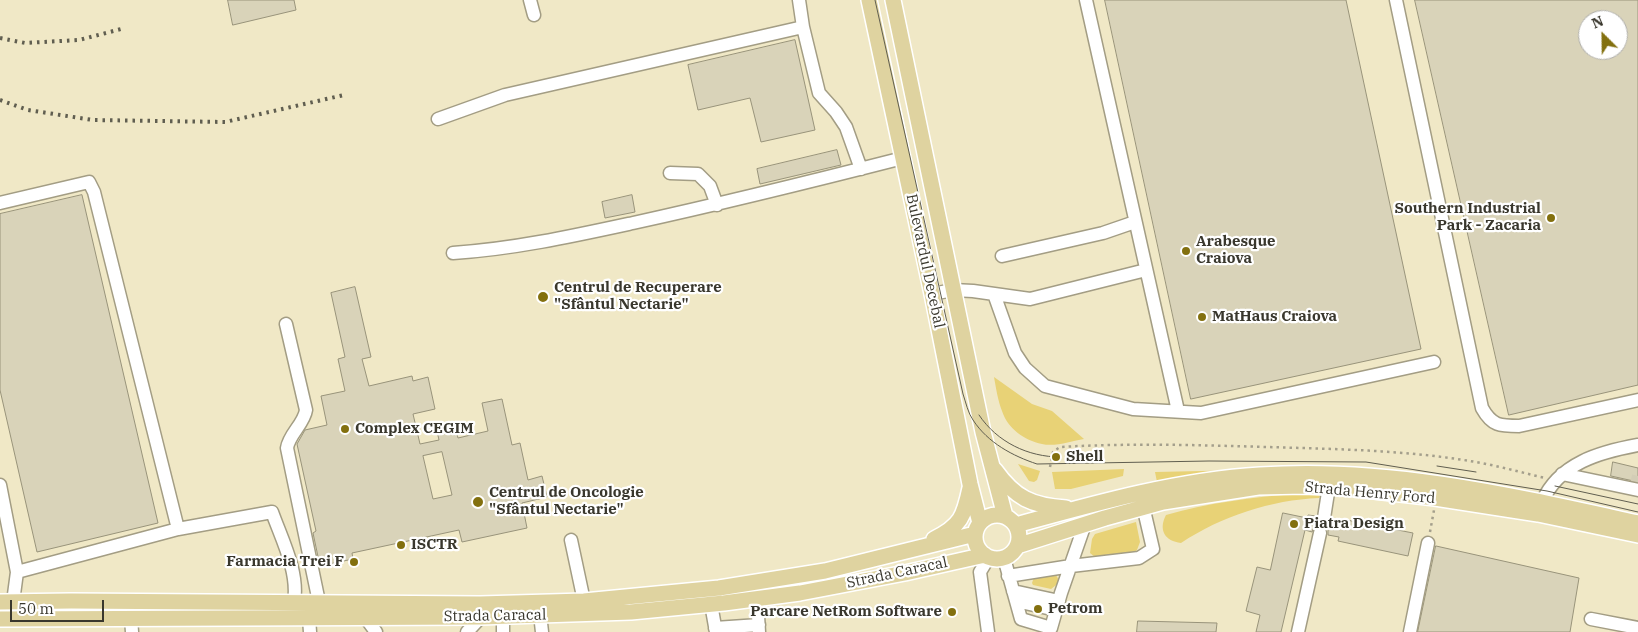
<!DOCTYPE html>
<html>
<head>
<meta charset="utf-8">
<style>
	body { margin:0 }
	#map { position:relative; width:1638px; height:632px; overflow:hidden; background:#f9f3d8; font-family:"IBM Plex Serif",serif }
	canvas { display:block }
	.north { position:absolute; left:1578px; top:10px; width:50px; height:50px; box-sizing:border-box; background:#fff; border:1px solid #b0afab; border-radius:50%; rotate:337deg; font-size:14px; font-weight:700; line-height:20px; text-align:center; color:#39372d }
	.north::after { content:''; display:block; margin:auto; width:18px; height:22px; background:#83700f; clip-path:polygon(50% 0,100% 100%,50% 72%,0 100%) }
	.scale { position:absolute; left:10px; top:600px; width:94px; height:22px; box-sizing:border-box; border:2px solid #39372d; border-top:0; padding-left:6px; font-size:15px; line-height:18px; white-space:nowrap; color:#39372d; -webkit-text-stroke:4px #fff; paint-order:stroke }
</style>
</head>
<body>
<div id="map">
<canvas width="1638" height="632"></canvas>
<div class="north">N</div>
<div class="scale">50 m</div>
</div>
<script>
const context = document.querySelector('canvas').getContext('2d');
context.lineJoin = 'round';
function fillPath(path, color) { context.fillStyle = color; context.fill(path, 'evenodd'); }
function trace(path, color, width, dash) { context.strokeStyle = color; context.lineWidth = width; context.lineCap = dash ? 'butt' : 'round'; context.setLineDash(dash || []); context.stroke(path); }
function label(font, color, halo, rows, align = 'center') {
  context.font = font + ' "IBM Plex Serif",serif'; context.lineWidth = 4.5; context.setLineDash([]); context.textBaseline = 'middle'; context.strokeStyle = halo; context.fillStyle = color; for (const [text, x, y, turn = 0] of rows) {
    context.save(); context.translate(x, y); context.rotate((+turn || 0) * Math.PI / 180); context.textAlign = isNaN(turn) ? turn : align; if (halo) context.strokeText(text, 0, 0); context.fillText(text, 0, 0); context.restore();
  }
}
fillPath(new Path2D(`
	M 0,0 L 1638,0 L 1638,632 L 0,632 ZM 1588,20 L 1618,20 L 1618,50 L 1588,50 Z`), '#f0e8c6');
fillPath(new Path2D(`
	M 994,377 L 1032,404 L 1052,411 L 1084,439 C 1072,441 1055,447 1042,444 C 1024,440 1008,429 1002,411 C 998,401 996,388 994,377 Z
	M 1018,464 L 1040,471 L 1037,480 L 1034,482 L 1029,481 Z
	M 1124,469 L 1123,476 L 1071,489 L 1055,489 L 1052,472 Z
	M 1248,470 L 1157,482 L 1155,472 Z
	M 1296,494 L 1321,494 L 1319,498 C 1271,500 1222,516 1181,543 C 1165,541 1158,530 1166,515 C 1208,503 1253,497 1296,494 Z
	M 1136,522 L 1140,542 L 1137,550 L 1128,556 L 1095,557 L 1090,553 L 1092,539 L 1095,534 Z
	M 1056,575 L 1060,582 L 1051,589 L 1033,585 L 1032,583 L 1034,577 Z`), '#e8d276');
const building = new Path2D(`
	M 228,0 L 294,0 L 296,10 L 233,25 Z
	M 1105,0 L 1346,0 L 1421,349 L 1191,399 Z
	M 1415,0 L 1638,0 L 1638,385 L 1509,415 ZM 1588,20 L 1618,20 L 1618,50 L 1588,50 Z
	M 795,40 L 815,130 L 761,142 L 750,98 L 698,110 L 688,65 Z
	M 837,150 L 841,165 L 760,184 L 757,169 Z
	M 82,195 L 158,523 L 37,552 L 0,390 L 0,214 Z
	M 632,195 L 635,212 L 605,218 L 602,202 Z
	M 355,287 L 371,357 L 362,359 L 369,386 L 412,376 L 413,381 L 428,377 L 435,409 L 413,414 L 420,444 L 439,440 L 436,427 L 454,423 L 458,438 L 488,431 L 482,403 L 502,399 L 512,445 L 520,443 L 528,480 L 542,476 L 547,497 L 522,503 L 527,528 L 462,542 L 459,530 L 352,553 L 353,559 L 320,566 L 313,533 L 316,531 L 297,444 L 305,430 L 327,425 L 321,396 L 345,391 L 338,359 L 345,357 L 331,293 ZM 442,452 L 452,495 L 433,499 L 423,456 Z
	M 1613,462 L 1638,468 L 1638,482 L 1611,476 Z
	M 1283,513 L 1307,518 L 1308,515 L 1316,516 L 1317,521 L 1320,525 L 1314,527 L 1312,532 L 1305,530 L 1281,632 L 1256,632 L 1260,615 L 1246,611 L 1257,567 L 1270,570 Z
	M 1332,519 L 1342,521 L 1342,519 L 1413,533 L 1408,556 L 1338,541 L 1339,537 L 1328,535 L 1328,530 L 1324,526 L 1330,523 Z
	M 1436,546 L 1579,578 L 1570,632 L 1418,632 Z
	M 1138,621 L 1217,623 L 1216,632 L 1137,632 Z`);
fillPath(building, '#d9d3b9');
trace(building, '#99947b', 1);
trace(new Path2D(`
	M 1636,484 L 1638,476`), '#d3cdb6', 12, [12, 6]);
const minor = new Path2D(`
	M 530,0 L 534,15
	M 799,0 L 803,27 L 819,93 L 836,112 L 846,127 L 861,169
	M 1086,0 L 1178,411
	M 1396,0 L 1482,408 C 1492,426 1500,426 1519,426 L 1638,400
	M 438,119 L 505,95 L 803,27
	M 670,173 L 698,174 L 710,186 L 717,205
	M 0,203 L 89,182 L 94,192 L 178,529
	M 453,253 C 514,249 573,236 633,223 C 724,203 813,181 903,158
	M 1002,256 L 1103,233 L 1135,222
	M 932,294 L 953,290 L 973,291 L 1030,299 L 1146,270
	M 994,294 L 1015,353 L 1025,368 L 1045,386 L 1133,409 L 1201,413 L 1434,362
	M 286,324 L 306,410 C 304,424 289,434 287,448 L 319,602
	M 1562,474 L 1638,490
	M 0,485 L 17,572 L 13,602
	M 1542,502 C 1559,463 1600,452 1638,445
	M 1324,518 L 1329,486
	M 571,540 L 584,601
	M 1004,558 L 1021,619 L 1051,628 L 1061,593 L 1085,524
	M 17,572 L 178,529 L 272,512 C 282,540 299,572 294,602
	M 1008,576 L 1071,566 L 1139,558 L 1153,549 L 1143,506
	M 1013,591 L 1059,601
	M 757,599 L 759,632
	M 1016,601 L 1056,610
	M 711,604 L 716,632
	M 539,605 L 542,632
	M 365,617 L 376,632
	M 131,618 L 132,632
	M 309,618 L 310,632
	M 1591,619 L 1638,628
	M 715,628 L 759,625
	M 467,632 L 481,617 L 481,611
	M 503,632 L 503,617
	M 988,632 L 980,572 L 989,557
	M 1298,632 L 1320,533
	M 1410,632 L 1428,543`);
const major = new Path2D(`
	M 869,0 L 932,294 L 970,484 L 980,523
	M 893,0 L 983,432 L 1005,516
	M 995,470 C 1015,498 1032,506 1066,508
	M975 537a22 22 0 1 1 44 0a22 22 0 1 1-44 0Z
	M 1016,525 C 1096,503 1177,480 1260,475 C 1387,466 1515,496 1638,523
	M 934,539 C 961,526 964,516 970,488
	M 1017,546 L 1105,518 L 1163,502 L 1258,487 L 1304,486 L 1348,488 L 1435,498 L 1538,514 L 1638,535
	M 0,602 L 71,601 L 480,604 L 584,601 L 719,588 L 825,571 L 975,534
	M 0,619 L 481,617 L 631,612 L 724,603 L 800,593 L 905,573 L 985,555`);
trace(minor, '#a39d84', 15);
trace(major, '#fff', 18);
trace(new Path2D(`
	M 1050,467 L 1053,452 L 1060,447 C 1129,443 1197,445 1266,447 C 1334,449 1403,450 1470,461 C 1495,465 1520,472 1545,478
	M 1430,532 L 1434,510`), '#a49f8c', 2.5, [2.5, 4]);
trace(minor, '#fff', 12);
trace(major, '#dfd3a0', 15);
trace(new Path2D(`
	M 875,0 L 963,394 C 966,403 968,413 973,420 C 988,443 1013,456 1037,464 L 1209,461 L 1366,462 L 1547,491 L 1638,512
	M 979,415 C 997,442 1028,457 1060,457
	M 1437,466 L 1476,472
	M 1555,486 L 1638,504`), '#605e50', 1);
trace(new Path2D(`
	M 0,38 L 25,43 L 79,40 L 125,28
	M 0,100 L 28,110 L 93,120 L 225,122 L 344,95`), '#605e50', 4, [2.5, 5]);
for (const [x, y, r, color] of [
	[1551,218,5,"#83700f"],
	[1186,251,5,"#83700f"],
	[543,297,6,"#83700f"],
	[1202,317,5,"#83700f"],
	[345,429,5,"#83700f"],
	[1056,457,5,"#83700f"],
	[478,502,6,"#83700f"],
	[1294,524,5,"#83700f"],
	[401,545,5,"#83700f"],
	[354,562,5,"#83700f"],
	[1038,609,5,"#83700f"],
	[952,612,5,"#83700f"]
]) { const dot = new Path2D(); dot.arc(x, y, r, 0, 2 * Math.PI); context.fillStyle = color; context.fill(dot); trace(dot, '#fff', 2); }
label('bold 15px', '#39372d', '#fff', [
	["Southern Industrial",1541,209,"right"],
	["Park - Zacaria",1541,226,"right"],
	["Arabesque",1196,242],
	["Craiova",1196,259],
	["Centrul de Recuperare",554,288],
	["\"Sfântul Nectarie\"",554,305],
	["MatHaus Craiova",1212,317],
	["Complex CEGIM",355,429],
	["Shell",1066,457],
	["Centrul de Oncologie",489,493],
	["\"Sfântul Nectarie\"",489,510],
	["Piatra Design",1304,524],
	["ISCTR",411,545],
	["Farmacia Trei F",344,562,"right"],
	["Petrom",1048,609],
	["Parcare NetRom Software",942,612,"right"]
], 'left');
label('15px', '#39372d', '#fff', [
	["Bulevardul Decebal",925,261,78],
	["Strada Henry Ford",1370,493,5],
	["Strada Caracal",897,573,-12],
	["Strada Caracal",495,616,-1]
]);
</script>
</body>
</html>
